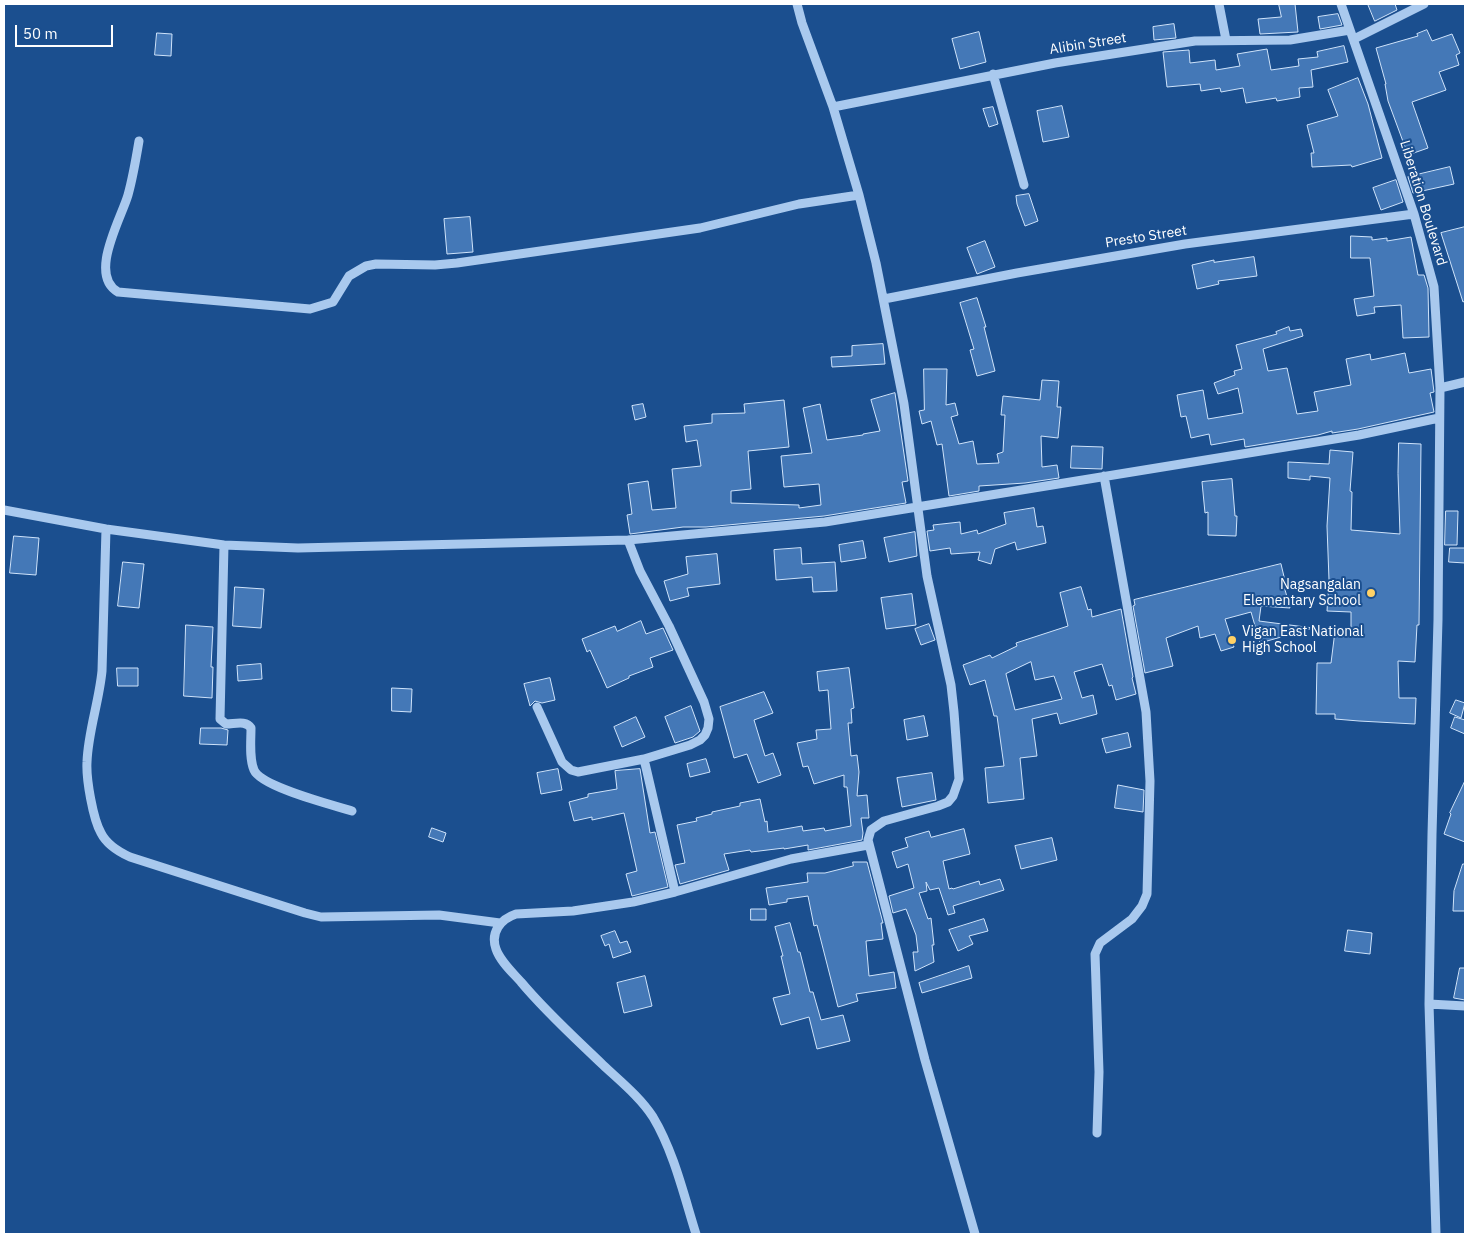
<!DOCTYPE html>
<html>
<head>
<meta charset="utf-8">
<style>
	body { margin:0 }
	#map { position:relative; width:1469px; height:1238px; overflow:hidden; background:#1b4f8f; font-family:"IBM Plex Sans",sans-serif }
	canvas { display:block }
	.frame { position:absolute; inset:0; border:5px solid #fff; pointer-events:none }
	.scale { position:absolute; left:15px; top:25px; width:98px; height:22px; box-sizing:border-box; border:2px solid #fff; border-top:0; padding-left:6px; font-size:15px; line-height:18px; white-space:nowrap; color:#fff; -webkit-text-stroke:4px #1b4f8f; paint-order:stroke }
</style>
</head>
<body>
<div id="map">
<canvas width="1469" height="1238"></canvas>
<div class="frame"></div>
<div class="scale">50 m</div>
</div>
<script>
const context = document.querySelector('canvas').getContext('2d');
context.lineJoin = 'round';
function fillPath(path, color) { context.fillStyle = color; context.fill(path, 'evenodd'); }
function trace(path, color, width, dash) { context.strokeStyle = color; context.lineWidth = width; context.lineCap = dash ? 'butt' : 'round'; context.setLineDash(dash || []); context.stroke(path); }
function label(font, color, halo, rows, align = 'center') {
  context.font = font + ' "IBM Plex Sans",sans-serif'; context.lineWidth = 4; context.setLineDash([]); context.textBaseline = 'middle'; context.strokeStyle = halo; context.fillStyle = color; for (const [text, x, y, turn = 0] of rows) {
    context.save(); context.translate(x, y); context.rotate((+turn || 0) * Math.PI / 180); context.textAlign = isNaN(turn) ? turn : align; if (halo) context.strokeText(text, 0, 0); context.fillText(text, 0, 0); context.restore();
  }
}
const building = new Path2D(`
	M 1279,4 L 1295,4 L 1298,32 L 1260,34 L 1258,19 L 1281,17 Z
	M 1368,4 L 1395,4 L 1397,10 L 1375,21 Z
	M 1338,14 L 1342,25 L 1320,29 L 1318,17 Z
	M 1174,24 L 1176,38 L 1154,40 L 1153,27 Z
	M 1427,30 L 1432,41 L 1452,34 L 1460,53 L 1456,55 L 1459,65 L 1439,72 L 1446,90 L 1412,102 L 1428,148 L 1408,155 L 1388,101 L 1385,84 L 1386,84 L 1376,48 L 1418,36 L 1417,34 Z
	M 979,32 L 986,62 L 960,69 L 952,39 Z
	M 157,33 L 172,34 L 171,56 L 155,55 Z
	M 1344,46 L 1348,62 L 1311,70 L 1313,87 L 1299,88 L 1300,97 L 1277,101 L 1276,98 L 1246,103 L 1243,88 L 1221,92 L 1220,88 L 1201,91 L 1200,84 L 1167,87 L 1163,52 L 1189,50 L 1190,63 L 1215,60 L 1216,70 L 1240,66 L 1237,54 L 1267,49 L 1271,70 L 1299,66 L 1298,59 L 1318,57 L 1317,52 Z
	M 1358,78 L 1368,104 L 1382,158 L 1352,167 L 1351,165 L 1312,167 L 1311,153 L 1314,153 L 1307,125 L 1338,116 L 1328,90 Z
	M 1062,106 L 1069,137 L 1043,142 L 1037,111 Z
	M 993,107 L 998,124 L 989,127 L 983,109 Z
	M 1450,167 L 1454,184 L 1413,193 L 1408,177 Z
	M 1396,180 L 1403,202 L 1381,210 L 1373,188 Z
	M 1029,194 L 1038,221 L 1025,226 L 1017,204 L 1016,196 Z
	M 470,217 L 473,252 L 447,254 L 444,219 Z
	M 1465,227 L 1465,301 L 1463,302 L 1441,233 Z
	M 1351,236 L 1372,237 L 1372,240 L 1387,238 L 1387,241 L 1411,237 L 1418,275 L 1424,275 L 1428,288 L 1429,337 L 1403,338 L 1401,305 L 1374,307 L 1375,313 L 1357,316 L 1354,299 L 1374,296 L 1370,258 L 1351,258 Z
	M 985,241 L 995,267 L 977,274 L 967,248 Z
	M 1254,257 L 1257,276 L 1218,281 L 1219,284 L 1197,289 L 1192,265 L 1214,260 L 1214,262 Z
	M 977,298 L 986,327 L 984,327 L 995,371 L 977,376 L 970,350 L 974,349 L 960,303 Z
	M 1289,327 L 1290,331 L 1301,329 L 1303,336 L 1263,349 L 1268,371 L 1287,368 L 1297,414 L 1318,411 L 1314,392 L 1351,385 L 1346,359 L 1370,354 L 1371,360 L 1405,353 L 1409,373 L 1431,369 L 1434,392 L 1430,393 L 1434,412 L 1358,429 L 1332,433 L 1332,431 L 1318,435 L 1245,447 L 1244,439 L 1211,445 L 1209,434 L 1191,438 L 1186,416 L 1181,417 L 1177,395 L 1203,390 L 1208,419 L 1243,413 L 1238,388 L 1218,394 L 1214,383 L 1235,375 L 1234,371 L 1242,369 L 1236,345 L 1277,334 L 1276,332 Z
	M 883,344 L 885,364 L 832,367 L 831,357 L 852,356 L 852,346 Z
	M 924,369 L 947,369 L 946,405 L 955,403 L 958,415 L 951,417 L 959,444 L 973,441 L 977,464 L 999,463 L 997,454 L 1003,452 L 1005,415 L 1001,415 L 1003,396 L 1040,400 L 1042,380 L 1059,381 L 1057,407 L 1061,407 L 1058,438 L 1041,436 L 1042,467 L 1057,465 L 1059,478 L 1025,483 L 979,486 L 979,491 L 949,496 L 942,444 L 937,445 L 931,421 L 922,424 L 919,411 L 924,410 Z
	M 895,393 L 908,481 L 902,482 L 906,503 L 824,516 L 706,527 L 683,527 L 630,534 L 627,515 L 632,514 L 628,484 L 648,481 L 652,510 L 676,508 L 672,469 L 701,466 L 697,440 L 686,442 L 684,426 L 712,423 L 712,414 L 745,413 L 744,404 L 784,400 L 789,447 L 748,451 L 751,489 L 731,491 L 731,503 L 799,505 L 799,508 L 821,505 L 819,484 L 784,487 L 781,456 L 812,453 L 803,408 L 820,404 L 827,440 L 863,435 L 863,434 L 880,431 L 871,400 Z
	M 643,404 L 646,417 L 635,420 L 632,406 Z
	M 1399,443 L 1421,444 L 1419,625 L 1417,625 L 1415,662 L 1398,661 L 1399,698 L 1416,698 L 1415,724 L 1359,721 L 1335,719 L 1335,714 L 1316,714 L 1317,663 L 1331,663 L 1335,631 L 1351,633 L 1351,612 L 1327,611 L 1329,580 L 1327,526 L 1330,478 L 1310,476 L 1310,480 L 1288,478 L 1288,462 L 1329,464 L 1330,450 L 1353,452 L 1350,491 L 1352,492 L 1351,530 L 1400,534 L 1398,474 Z
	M 1072,446 L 1103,447 L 1102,469 L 1071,468 Z
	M 1232,479 L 1235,516 L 1237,516 L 1236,536 L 1208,535 L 1208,512 L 1205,513 L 1202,482 Z
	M 1034,508 L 1037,527 L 1043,526 L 1046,543 L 1017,550 L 1015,542 L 995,549 L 991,564 L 978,560 L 980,552 L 951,554 L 950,548 L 930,551 L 927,531 L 934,530 L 933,525 L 960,522 L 961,534 L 977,530 L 978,534 L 1006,524 L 1004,513 Z
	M 1446,511 L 1458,511 L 1457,545 L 1445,545 Z
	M 915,532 L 917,556 L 889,562 L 884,538 Z
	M 14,536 L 39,538 L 36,575 L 10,573 Z
	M 863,541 L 866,558 L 841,562 L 839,545 Z
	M 801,548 L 802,564 L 835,562 L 837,591 L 813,592 L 812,577 L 776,580 L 774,550 Z
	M 1450,548 L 1465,548 L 1465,563 L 1449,562 Z
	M 717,554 L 720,584 L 687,588 L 689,596 L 670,601 L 664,581 L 688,574 L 686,557 Z
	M 123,562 L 144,564 L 139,608 L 118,606 Z
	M 1281,564 L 1286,585 L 1284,586 L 1290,608 L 1261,606 L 1259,621 L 1313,628 L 1260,643 L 1251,612 L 1225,619 L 1234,647 L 1221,651 L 1215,634 L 1200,638 L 1198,626 L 1166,638 L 1173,666 L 1145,673 L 1133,606 L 1135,605 L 1134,600 Z
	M 235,587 L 264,589 L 261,628 L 233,626 Z
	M 1081,587 L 1088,610 L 1091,609 L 1092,617 L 1121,609 L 1133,677 L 1132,678 L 1136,694 L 1116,700 L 1112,685 L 1109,686 L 1102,664 L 1074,672 L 1082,698 L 1093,695 L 1097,714 L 1060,724 L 1057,713 L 1032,719 L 1037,756 L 1020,758 L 1024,799 L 988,803 L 985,768 L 1004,766 L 997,716 L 994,716 L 985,680 L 970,685 L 963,665 L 990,655 L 992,658 L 1017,646 L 1016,643 L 1068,626 L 1060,593 ZM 1031,662 L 1035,680 L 1054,676 L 1062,699 L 1015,710 L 1006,674 Z
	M 912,594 L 916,625 L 886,629 L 881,598 Z
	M 641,621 L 646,634 L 663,628 L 673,650 L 650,658 L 653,667 L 629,676 L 629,678 L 607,688 L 590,650 L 587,652 L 582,639 L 615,626 L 617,631 Z
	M 929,624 L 935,640 L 921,645 L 915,629 Z
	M 186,625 L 213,627 L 211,667 L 213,667 L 212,698 L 184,696 Z
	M 261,664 L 262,679 L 238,681 L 237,666 Z
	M 117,668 L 138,668 L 138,686 L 118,686 Z
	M 849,668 L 854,708 L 851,709 L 852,723 L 848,723 L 851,756 L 857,755 L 859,772 L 857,796 L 867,795 L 869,818 L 861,818 L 863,833 L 862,840 L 808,850 L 808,845 L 784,849 L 784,848 L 751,852 L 750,850 L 724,854 L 729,870 L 680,884 L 675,865 L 685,863 L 677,825 L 697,821 L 696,818 L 712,814 L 712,812 L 740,806 L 740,803 L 760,799 L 765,822 L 767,821 L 768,832 L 802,826 L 803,831 L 824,828 L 825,831 L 851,826 L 847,787 L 844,787 L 844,775 L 814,784 L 808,766 L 803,767 L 797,743 L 817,739 L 816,730 L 831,729 L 828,690 L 819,691 L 817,672 Z
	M 550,678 L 555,700 L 542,703 L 535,701 L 530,706 L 524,684 Z
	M 392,688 L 412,689 L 411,712 L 392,711 Z
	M 764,692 L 773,713 L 754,720 L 765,756 L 773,753 L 781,775 L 758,783 L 747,754 L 734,758 L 720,707 Z
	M 1456,700 L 1465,703 L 1461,718 L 1450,713 Z
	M 691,706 L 700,731 L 693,737 L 675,743 L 665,717 Z
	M 924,716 L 928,736 L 907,740 L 904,720 Z
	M 636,717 L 645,737 L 622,747 L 614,727 Z
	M 1455,717 L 1465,720 L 1465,734 L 1451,728 Z
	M 201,728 L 221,728 L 228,730 L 227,745 L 200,744 Z
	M 1128,733 L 1131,747 L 1106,753 L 1102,739 Z
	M 706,759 L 710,772 L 690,777 L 687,764 Z
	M 558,769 L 562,790 L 541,794 L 537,773 Z
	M 640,769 L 650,833 L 655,832 L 668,887 L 632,896 L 626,874 L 637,871 L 624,813 L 592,820 L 592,817 L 574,821 L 569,802 L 588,797 L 588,794 L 617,789 L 615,771 Z
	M 932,773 L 936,800 L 902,807 L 897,778 Z
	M 1465,781 L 1465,842 L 1444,834 L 1451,814 L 1450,813 Z
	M 1118,785 L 1144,790 L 1143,812 L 1115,808 Z
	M 432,828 L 446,833 L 443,842 L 429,837 Z
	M 964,829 L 970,854 L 943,861 L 949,889 L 952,888 L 953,889 L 979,881 L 980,885 L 1000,879 L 1004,890 L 953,906 L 955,913 L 948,915 L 939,888 L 930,890 L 926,882 L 927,891 L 919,893 L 928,919 L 931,918 L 934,945 L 932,945 L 934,962 L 915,971 L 913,952 L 918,952 L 916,935 L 906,909 L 893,913 L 889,896 L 914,888 L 908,864 L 897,868 L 892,852 L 908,847 L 905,838 L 929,831 L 931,837 Z
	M 1052,838 L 1057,860 L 1021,869 L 1015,846 Z
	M 853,862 L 867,862 L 883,923 L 881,923 L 883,939 L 866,941 L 869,976 L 894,972 L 896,988 L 856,994 L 858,1001 L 838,1007 L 817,925 L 814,926 L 808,896 L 787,899 L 787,902 L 769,905 L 766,888 L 808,882 L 807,873 L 825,873 L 853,866 Z
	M 1463,864 L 1465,864 L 1465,911 L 1453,911 L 1454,891 Z
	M 751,909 L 766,909 L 766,920 L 751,920 Z
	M 984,919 L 988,931 L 969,936 L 973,944 L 958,951 L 949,930 Z
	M 790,923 L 798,952 L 800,952 L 810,992 L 813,992 L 821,1020 L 843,1015 L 850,1041 L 817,1049 L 809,1017 L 781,1025 L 773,998 L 790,994 L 781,956 L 783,956 L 775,927 Z
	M 1348,930 L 1372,933 L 1370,954 L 1345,951 Z
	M 615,931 L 620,943 L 627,941 L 631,952 L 613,958 L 609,944 L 605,946 L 601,936 Z
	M 969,966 L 972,978 L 922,993 L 919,983 Z
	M 1460,968 L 1465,968 L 1465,1000 L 1454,998 Z
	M 645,976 L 652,1006 L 624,1013 L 617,983 Z`);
fillPath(building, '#4478b7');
trace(building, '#cfe3fa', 1);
trace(new Path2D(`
	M 797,4 L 802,23 L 833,107 L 859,195 L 876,263 L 904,404 L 927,576 L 951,685 L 954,712 L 959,779 L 953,796 L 948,802 L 938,806 L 884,821 L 871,830 L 868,840 L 925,1060 L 975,1234
	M 1219,4 L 1226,40
	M 1341,4 L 1414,214 L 1434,287 L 1440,388 L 1438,620 L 1432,834 L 1429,1004 L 1436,1234
	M 1354,39 L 1424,4
	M 993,74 L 1024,185
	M 833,107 L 1055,63 L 1195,41 L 1290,40 L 1350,30
	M 139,141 C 136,159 133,177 128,195 C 121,219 88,275 118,292 L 310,309 L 333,302 L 349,276 L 366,266 L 376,264 L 435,265 L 457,263 L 700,228 L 799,204 L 859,195
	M 884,299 L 1017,273 L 1185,244 L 1414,214
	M 1440,388 L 1465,382
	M 4,510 L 106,529 L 224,545 L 298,548 L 628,540 L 825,522 L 1359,435 L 1439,418
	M 106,529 L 102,671 C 99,702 88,732 87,762 C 86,779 93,819 101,833 C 107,845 119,852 130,857 L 305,913 L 321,917 L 439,915 L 500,923
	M 224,545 L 220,719 L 226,724 C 235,724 246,720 251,728 C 251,741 249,758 254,770 C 261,787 333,805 352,811
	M 537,707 L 562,762 L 571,770 L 578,772 L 644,759 L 690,745 L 700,740 L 705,735 L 708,728 L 709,719 L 704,702 L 669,626 L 640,571 L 628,540
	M 644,759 L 675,892
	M 1429,1004 L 1465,1006
	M 1097,1133 L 1099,1072 L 1095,954 L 1100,943 L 1132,919 L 1142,906 L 1147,894 L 1150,781 L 1146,712 L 1104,476
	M 696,1234 C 684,1196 674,1152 653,1117 C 640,1097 620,1081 603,1065 C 575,1038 546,1012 521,982 C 512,972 500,961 496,949 C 490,932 501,919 516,914 L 573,911 L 633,902 L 675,892 L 791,859 L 868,845`), '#a9c9ee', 9);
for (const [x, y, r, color] of [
	[1371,593,5,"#ffd166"],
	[1232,640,5,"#ffd166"]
]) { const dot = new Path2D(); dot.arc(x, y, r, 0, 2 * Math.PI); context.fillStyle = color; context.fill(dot); trace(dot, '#1b4f8f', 2); }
label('14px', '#fff', '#1b4f8f', [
	["Alibin Street",1088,44,-9],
	["Liberation Boulevard",1423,203,73],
	["Presto Street",1146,237,-9]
]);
label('14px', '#fff', '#1b4f8f', [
	["Nagsangalan",1361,585],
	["Elementary School",1361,601],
	["Vigan East National",1242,632,"left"],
	["High School",1242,648,"left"]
], 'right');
</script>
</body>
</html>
